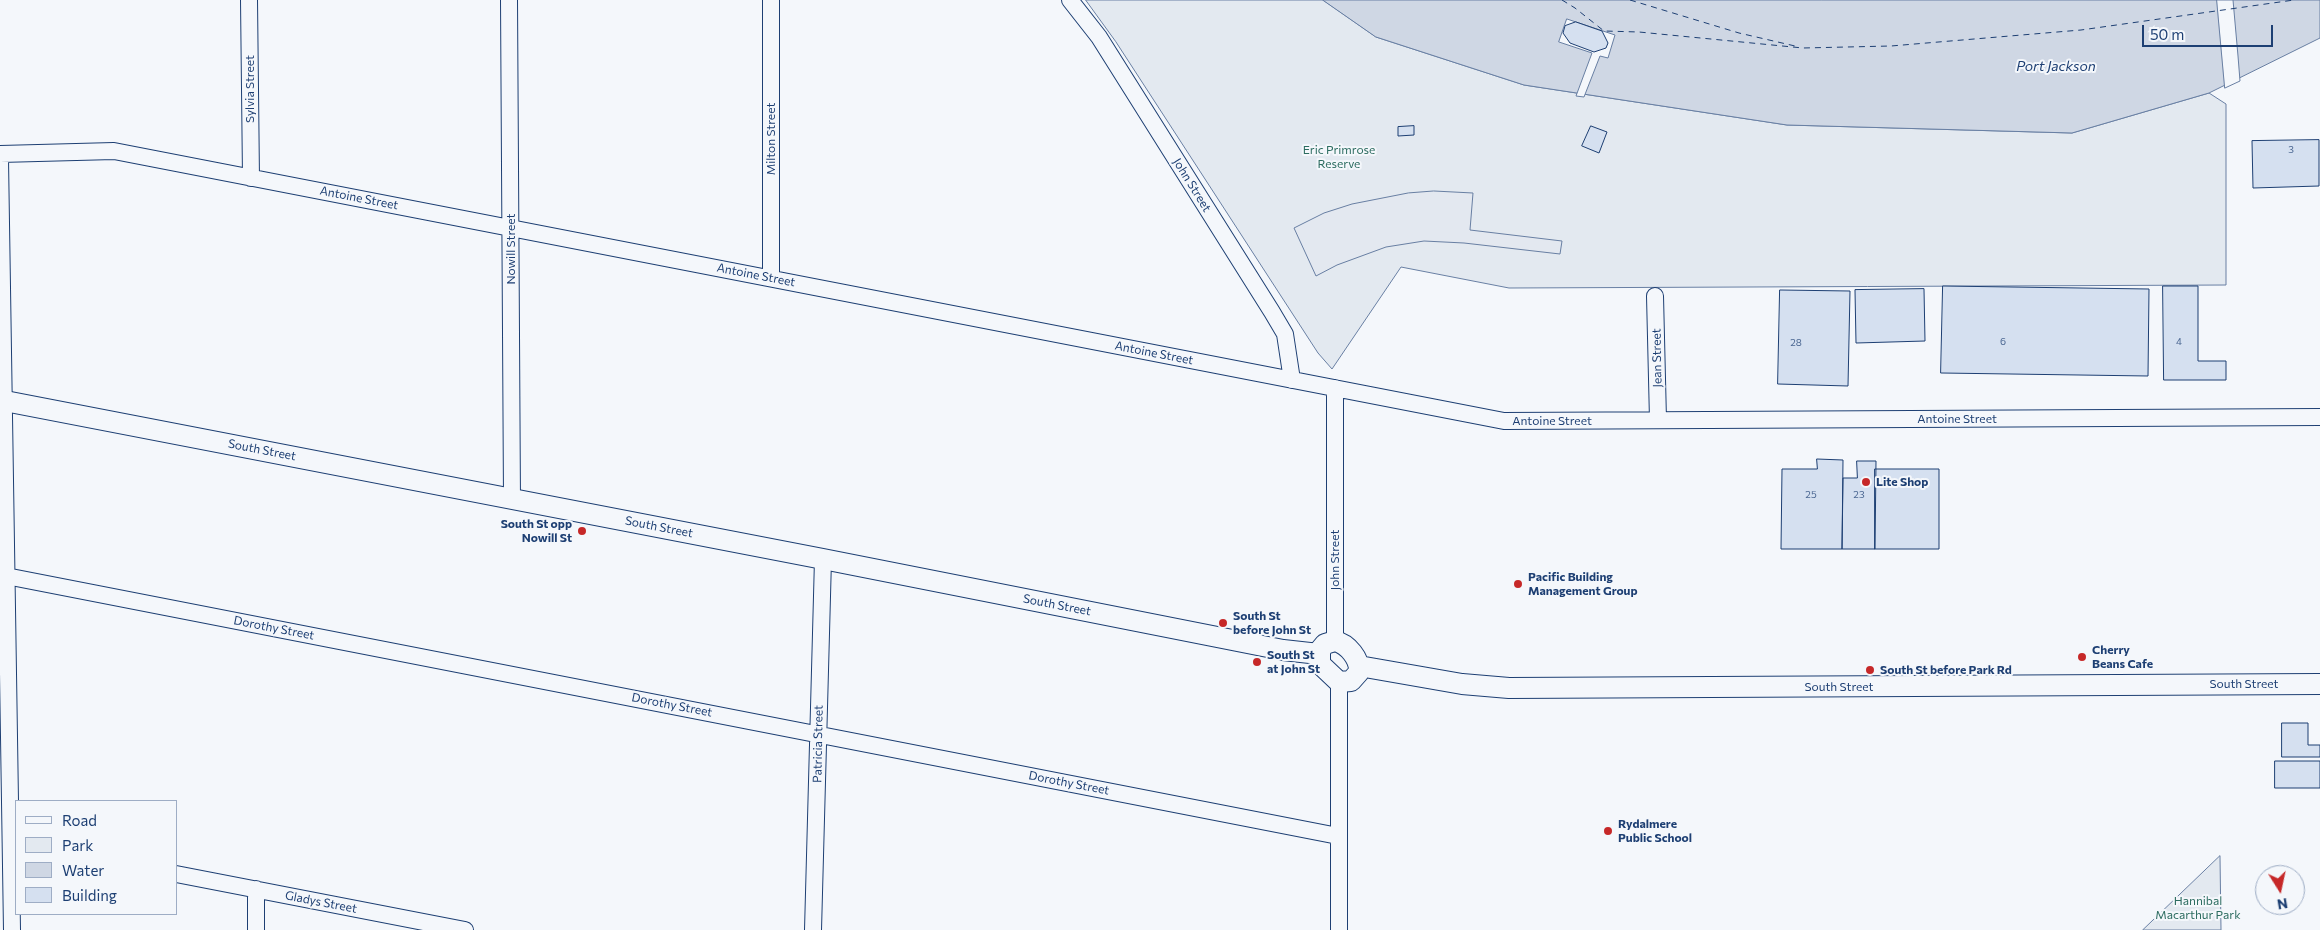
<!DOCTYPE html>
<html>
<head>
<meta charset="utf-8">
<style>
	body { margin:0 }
	#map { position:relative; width:2320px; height:930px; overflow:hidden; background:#f4f7fb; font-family:Commissioner,sans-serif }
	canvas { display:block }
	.legend { position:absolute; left:15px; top:800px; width:162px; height:115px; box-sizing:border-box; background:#f4f7fb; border:1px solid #9eadc5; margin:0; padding:6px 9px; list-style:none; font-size:15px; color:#1d3f73 }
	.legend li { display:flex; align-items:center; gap:10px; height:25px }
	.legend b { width:25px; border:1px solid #9eadc5 }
	.north { position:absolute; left:2255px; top:865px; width:50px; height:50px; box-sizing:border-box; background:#f4f7fb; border:1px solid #9eadc5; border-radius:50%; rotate:170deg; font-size:14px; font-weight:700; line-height:20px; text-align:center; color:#1d3f73 }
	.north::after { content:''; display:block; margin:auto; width:18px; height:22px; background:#c62828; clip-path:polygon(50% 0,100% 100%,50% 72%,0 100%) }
	.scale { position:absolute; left:2142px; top:25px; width:131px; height:22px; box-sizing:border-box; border:2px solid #1d3f73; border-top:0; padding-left:6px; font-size:15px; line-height:18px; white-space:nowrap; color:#1d3f73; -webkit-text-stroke:4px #f4f7fb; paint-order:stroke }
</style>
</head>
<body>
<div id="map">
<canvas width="2320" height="930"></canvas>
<ul class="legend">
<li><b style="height:6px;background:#f4f7fb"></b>Road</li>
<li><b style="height:14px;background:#e3e9f0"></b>Park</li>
<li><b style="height:14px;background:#cfd7e4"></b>Water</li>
<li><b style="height:14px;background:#d5e0f0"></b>Building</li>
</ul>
<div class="north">N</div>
<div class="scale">50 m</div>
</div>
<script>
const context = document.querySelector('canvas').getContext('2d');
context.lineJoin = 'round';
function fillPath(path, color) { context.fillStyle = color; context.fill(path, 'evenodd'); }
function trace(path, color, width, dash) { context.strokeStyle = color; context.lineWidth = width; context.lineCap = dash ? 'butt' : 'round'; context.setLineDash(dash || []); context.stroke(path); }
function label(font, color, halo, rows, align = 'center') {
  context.font = font + ' Commissioner,sans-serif'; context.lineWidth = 4; context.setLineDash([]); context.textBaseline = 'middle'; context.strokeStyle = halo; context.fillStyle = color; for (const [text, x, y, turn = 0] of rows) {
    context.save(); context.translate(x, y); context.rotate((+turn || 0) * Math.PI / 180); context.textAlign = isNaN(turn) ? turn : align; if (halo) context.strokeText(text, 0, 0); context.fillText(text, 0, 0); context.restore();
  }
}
const green = new Path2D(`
	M 1086,0 L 1323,0 L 1376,37 L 1524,85 L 1787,125 L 2072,133 L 2209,93 L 2226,104 L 2226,285 L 1509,288 L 1401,267 L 1332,369 L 1318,353 L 1116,42 Z
	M 2220,856 L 2221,930 L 2143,930 Z`);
fillPath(green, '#e3e9f0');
trace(green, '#687fa3', 1);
const parking = new Path2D(`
	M 1434,191 L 1473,193 L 1470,230 L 1562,241 L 1560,254 L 1464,243 L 1424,241 L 1386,247 L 1337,265 L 1316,276 L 1294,228 L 1324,213 L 1352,204 L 1408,193 Z`);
fillPath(parking, '#e3e8f0');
trace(parking, '#687fa3', 1);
const water = new Path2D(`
	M 1323,0 L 2320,0 L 2320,38 L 2209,93 L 2072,133 L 1787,125 L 1524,85 L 1376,37 Z`);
fillPath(water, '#cfd7e4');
trace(water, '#687fa3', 1);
const pier = new Path2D(`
	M 2217,0 L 2233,0 L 2238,56 L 2240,81 L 2225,88 Z
	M 1567,19 L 1615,35 L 1608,58 L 1600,56 L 1584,97 L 1576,96 L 1592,53 L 1559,42 Z`);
fillPath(pier, '#f4f7fb');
trace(pier, '#687fa3', 1);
trace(new Path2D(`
	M 1562,0 L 1575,8 L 1604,31 L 1639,32 L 1803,48 L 1891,46 L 2081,30 L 2294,0
	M 1630,0 L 1739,33 L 1795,46`), '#1d3f73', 1, [6, 5]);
const building = new Path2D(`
	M 1576,22 L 1602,31 L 1608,43 L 1606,48 L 1594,52 L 1570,43 L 1563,33 L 1565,26 Z
	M 1414,126 L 1414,135 L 1398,136 L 1398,127 Z
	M 1591,126 L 1607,132 L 1599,153 L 1582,146 Z
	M 2319,140 L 2319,186 L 2253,188 L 2252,141 Z
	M 1943,286 L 2149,289 L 2148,376 L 1941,373 Z
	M 2163,286 L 2198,286 L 2198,361 L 2226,361 L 2226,380 L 2164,380 Z
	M 1924,289 L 1925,341 L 1856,343 L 1855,290 Z
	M 1780,290 L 1850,291 L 1848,386 L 1778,384 Z
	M 1817,459 L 1843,460 L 1842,549 L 1781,549 L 1782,469 L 1817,469 Z
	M 1857,461 L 1876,461 L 1875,549 L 1842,549 L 1843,478 L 1857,478 Z
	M 1875,469 L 1939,469 L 1939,549 L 1875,549 Z
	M 2282,723 L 2308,723 L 2308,745 L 2320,745 L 2320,757 L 2282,757 Z
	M 2275,761 L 2320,761 L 2320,788 L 2275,788 Z`);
fillPath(building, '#d5e0f0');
trace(building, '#1d3f73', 1);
const minor = new Path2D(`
	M 249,0 L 251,178
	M 509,0 L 512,499
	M 771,0 L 771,278
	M 1070,0 L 1099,37 L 1272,312 L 1285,334 L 1292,380
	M 0,154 L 114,151 L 1504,421 L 2320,417
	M 0,159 L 12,930
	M 1655,296 L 1658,420
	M 1335,388 L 1335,641
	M 6,576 L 1338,836
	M 176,874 L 465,930
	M 256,930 L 256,889
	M 813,930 L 823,559
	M 1339,930 L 1339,682`);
const tertiary = new Path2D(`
	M 0,400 L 823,559 L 1283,650 L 1319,654
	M 1335,641 C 1348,644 1360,659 1359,672 L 1351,681 L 1339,682 L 1320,664 L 1320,650 L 1325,644 Z
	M 1359,666 L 1462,684 L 1509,688 L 2320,684`);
trace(minor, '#1d3f73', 18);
trace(tertiary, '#1d3f73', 22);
trace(minor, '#f4f7fb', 16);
trace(tertiary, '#f4f7fb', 20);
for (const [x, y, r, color] of [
	[1866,482,5,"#c62828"],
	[582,531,5,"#c62828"],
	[1518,584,5,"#c62828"],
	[1223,623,5,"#c62828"],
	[2082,657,5,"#c62828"],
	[1257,662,5,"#c62828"],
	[1870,670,5,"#c62828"],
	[1608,831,5,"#c62828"]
]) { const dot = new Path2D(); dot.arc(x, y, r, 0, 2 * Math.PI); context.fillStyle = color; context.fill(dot); trace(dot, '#f4f7fb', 2); }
label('10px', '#4b6792', null, [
	["3",2291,150],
	["6",2003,342],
	["4",2179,342],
	["28",1796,343],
	["25",1811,495],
	["23",1859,495]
]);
label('12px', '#1d3f73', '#f4f7fb', [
	["Sylvia Street",250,89,-90],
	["Milton Street",771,139,-90],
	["John Street",1192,185,58],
	["Antoine Street",359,198,11],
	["Nowill Street",511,249,-90],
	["Antoine Street",756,275,11],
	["Antoine Street",1154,353,11],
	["Jean Street",1657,358,-91],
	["Antoine Street",1957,419],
	["Antoine Street",1552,421],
	["South Street",262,450,11],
	["South Street",659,527,11],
	["John Street",1335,560,-90],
	["South Street",1057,605,11],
	["Dorothy Street",274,628,11],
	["South Street",2244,684],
	["South Street",1839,687],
	["Dorothy Street",672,705,11],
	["Patricia Street",818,744,-89],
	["Dorothy Street",1069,783,11],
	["Gladys Street",321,902,11]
]);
label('12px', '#2c6c60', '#f4f7fb', [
	["Eric Primrose",1339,150],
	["Reserve",1339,164],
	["Hannibal",2198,901],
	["Macarthur Park",2198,915]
]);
label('bold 12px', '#1d3f73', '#f4f7fb', [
	["Lite Shop",1876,482],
	["South St opp",572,524,"right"],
	["Nowill St",572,538,"right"],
	["Pacific Building",1528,577],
	["Management Group",1528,591],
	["South St",1233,616],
	["before John St",1233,630],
	["Cherry",2092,650],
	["Beans Cafe",2092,664],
	["South St",1267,655],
	["at John St",1267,669],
	["South St before Park Rd",1880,670],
	["Rydalmere",1618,824],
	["Public School",1618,838]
], 'left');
label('italic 14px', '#1d3f73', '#f4f7fb', [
	["Port Jackson",2056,66]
]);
</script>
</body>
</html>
